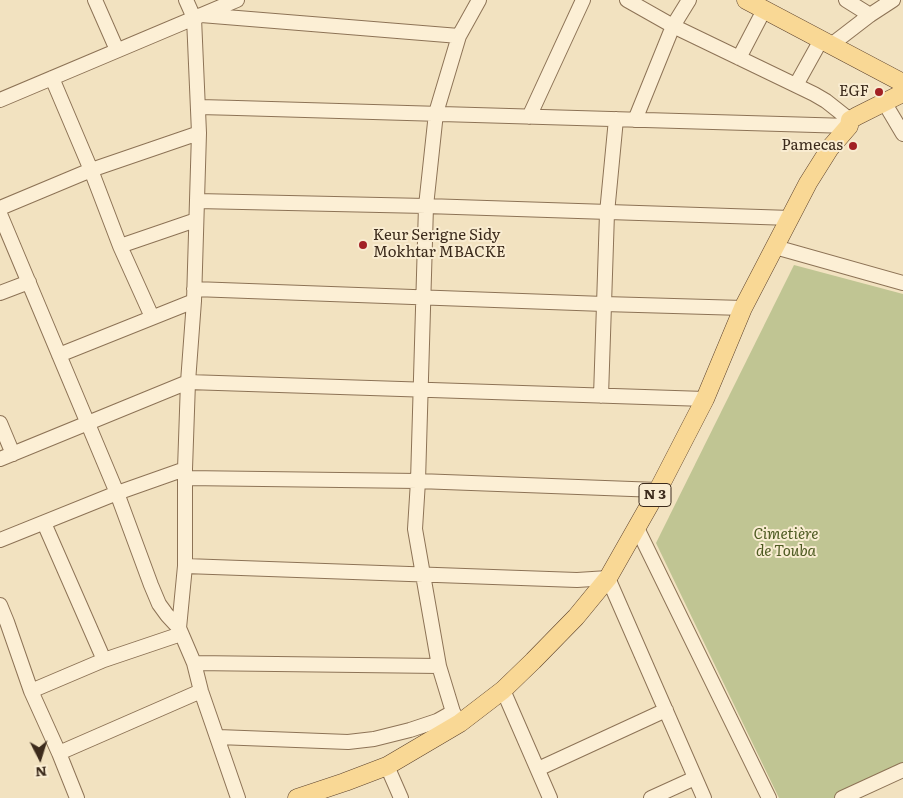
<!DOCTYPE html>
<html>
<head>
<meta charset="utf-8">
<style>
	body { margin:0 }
	#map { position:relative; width:903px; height:798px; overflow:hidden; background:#f2e2c0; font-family:Literata,serif }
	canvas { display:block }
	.north { position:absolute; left:15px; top:733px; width:50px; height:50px; -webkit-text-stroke:4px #f9ecd1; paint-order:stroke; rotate:175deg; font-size:14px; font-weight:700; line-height:20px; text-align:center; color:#3c2b1c }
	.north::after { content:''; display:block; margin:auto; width:18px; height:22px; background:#3c2b1c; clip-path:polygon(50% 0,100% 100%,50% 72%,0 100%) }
</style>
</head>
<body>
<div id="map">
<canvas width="903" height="798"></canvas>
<div class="north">N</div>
</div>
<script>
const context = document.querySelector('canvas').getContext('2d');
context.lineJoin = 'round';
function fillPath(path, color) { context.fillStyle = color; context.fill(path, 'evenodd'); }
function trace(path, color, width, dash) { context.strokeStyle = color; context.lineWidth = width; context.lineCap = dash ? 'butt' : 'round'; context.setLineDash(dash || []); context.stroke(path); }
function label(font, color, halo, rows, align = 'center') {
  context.font = font + ' Literata,serif'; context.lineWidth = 4; context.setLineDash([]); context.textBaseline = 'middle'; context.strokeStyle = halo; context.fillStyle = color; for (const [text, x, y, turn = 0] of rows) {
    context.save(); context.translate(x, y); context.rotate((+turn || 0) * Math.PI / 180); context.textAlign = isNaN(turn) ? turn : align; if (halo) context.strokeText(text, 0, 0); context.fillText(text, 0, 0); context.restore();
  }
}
fillPath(new Path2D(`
	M 794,265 L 903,294 L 903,768 L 837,798 L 779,798 L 656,543 Z`), '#c0c593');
const minor = new Path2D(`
	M 95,0 L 117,50
	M 627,0 L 673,26 L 814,94 L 826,101 L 850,120
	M 846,0 L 870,15
	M 201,15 L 459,36
	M 831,45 L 870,15 L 893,0
	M 739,58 L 764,10
	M 52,78 L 91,170 L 120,246 L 152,317
	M 796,85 L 821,40
	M 0,100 L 237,0
	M 884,102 L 903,134
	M 199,107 C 416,112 633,119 849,126
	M 529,117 L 583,0
	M 635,120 L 673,26 L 689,0
	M 197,201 L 426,206 L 791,218
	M 0,208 L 91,170 L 199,133
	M 0,214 L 117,493 L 151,585 L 159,604 L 167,615 L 179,628 L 194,663 L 201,691 L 238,798
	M 120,246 L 196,220
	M 775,247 L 903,283
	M 194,289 L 604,304 L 743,308
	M 0,293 L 29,282
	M 59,355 L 194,301
	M 601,396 L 607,213 L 616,119
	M 0,423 L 13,454
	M 0,459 L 188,382 L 705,399
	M 186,478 L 418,481 L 658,490
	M 44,523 L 104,660
	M 637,528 L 769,798
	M 0,540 L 117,493 L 185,469
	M 185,566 L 577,580 L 608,578 L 704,798
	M 0,605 L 7,622 L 31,691 L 59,753 L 77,798
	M 179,628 L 185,566 L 185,469 L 188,382 L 194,301 L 199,133 L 194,18 L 186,0
	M 194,663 L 439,666
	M 503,690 L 550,798
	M 31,691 L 104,660 L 181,634
	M 460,723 L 453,712 L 439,666 L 415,529 L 418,481 L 426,206 L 436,113 L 459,36 L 479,0
	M 218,737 L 348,742 L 374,739 L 410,730 L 437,721 L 453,712
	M 59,753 L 201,691
	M 387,766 L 401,798
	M 538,769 L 666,710
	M 651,798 L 695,778
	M 842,798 L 903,770`);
const major = new Path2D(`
	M 746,0 L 903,83
	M 297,798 L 345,782 L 387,766 L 460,723 L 503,690 L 533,661 L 576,617 L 608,578 L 658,490 L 705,399 L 743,308 L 808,183 L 830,148 L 849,126 L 850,120 L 857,116 L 903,93`);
trace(minor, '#8d7356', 16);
trace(major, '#5b402b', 19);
trace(minor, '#fcefd5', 14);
trace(major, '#f9d895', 18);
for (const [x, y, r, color] of [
	[879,92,5,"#a22024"],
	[853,146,5,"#a22024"],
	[363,245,5,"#a22024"]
]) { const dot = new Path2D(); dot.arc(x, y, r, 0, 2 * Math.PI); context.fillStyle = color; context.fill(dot); trace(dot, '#f9ecd1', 2); }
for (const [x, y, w] of [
	[655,495,32]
]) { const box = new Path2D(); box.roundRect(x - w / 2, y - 11.5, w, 23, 4); context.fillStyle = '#f9ecd1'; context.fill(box); trace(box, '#3c2b1c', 1); }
label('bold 14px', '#3c2b1c', null, [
	["N 3",655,495]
]);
label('15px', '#3c2b1c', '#f9ecd1', [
	["EGF",869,92],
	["Pamecas",843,146],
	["Keur Serigne Sidy",373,236,"left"],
	["Mokhtar MBACKE",373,253,"left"]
], 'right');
label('italic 15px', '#4d5a21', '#f9ecd1', [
	["Cimetière",786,535],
	["de Touba",786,552]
]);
</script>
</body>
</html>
